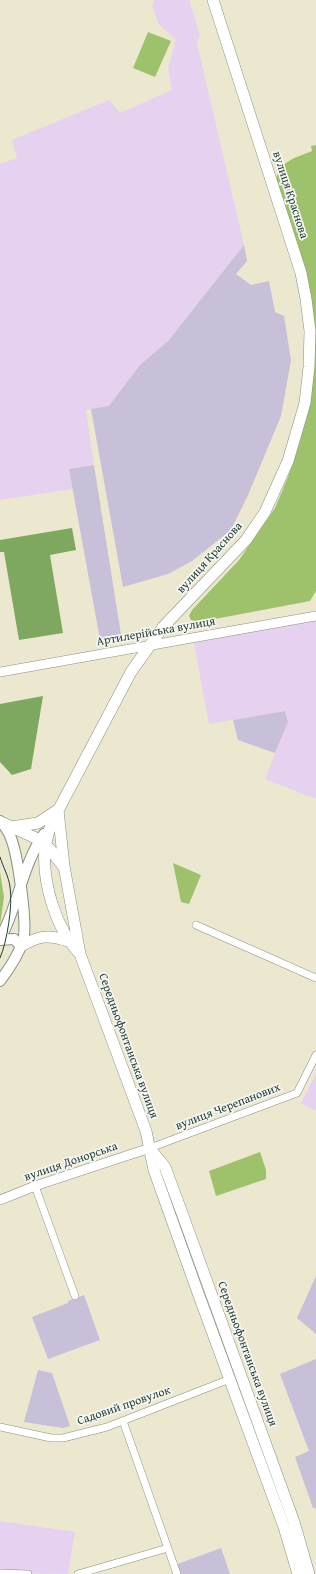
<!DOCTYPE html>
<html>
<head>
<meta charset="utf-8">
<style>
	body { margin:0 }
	canvas { display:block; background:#ece7cf }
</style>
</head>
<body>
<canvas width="316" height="1574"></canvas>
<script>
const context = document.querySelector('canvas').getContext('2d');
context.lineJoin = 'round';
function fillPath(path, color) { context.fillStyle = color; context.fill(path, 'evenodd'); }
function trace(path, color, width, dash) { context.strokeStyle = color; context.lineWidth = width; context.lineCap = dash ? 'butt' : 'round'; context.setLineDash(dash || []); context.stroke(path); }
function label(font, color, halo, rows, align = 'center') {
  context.font = font + ' "Gentium Book Plus",serif'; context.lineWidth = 3.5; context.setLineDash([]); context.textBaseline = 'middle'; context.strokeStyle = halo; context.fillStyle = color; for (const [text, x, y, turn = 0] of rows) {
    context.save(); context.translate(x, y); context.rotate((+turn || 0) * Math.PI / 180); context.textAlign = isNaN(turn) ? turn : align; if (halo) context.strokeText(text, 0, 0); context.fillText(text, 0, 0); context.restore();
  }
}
fillPath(new Path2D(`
	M 154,0 L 189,0 L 200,35 L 197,43 L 244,245 L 168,341 L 140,365 L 109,407 L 86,410 L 94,465 L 69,469 L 73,489 L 0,500 L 0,164 L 17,158 L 12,140 L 109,100 L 120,113 L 172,90 L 168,68 L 176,40 L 159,24 L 152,7 Z
	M 316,617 L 316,799 L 265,779 L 288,722 L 285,711 L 209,724 L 193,639 Z
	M 316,1074 L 316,1111 L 301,1103 Z
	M 0,1521 L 75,1532 L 68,1574 L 0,1573 Z`), '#e6d2f0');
fillPath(new Path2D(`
	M 244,245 L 247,261 L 236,274 L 251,285 L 269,281 L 275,312 L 284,316 L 291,360 L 281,416 L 248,495 L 231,530 L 192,561 L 168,574 L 123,587 L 91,409 L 109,406 L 140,365 L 168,341 Z
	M 94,465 L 122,641 L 101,645 L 69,469 Z
	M 285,711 L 288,722 L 275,753 L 238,740 L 233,720 Z
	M 316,1276 L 316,1334 L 297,1318 Z
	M 84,1295 L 100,1340 L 48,1359 L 32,1317 L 68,1303 L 68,1301 Z
	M 316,1359 L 316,1509 L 315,1508 L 313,1508 L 295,1457 L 309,1451 L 280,1374 Z
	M 38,1370 L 52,1373 L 70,1426 L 63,1428 L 24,1422 Z
	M 221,1548 L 230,1574 L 178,1574 L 175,1565 Z`), '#c8bfd8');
fillPath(new Path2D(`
	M 148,32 L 171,41 L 155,77 L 133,68 Z
	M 316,145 L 316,591 L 310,601 L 199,622 L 191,620 L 189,616 L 192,610 L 239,560 L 275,508 L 288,477 L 299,445 L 308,409 L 311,311 L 275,183 C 280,160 293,159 312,151 L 311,146 Z
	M 173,863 L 201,875 L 189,904 L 181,902 Z
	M 0,872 L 4,897 L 0,925 Z
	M 260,1152 L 266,1170 L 266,1179 L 216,1196 L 209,1171 Z`), '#9ec26b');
fillPath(new Path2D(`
	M 72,528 L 76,550 L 50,555 L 63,633 L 19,640 L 4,552 L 0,552 L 0,540 Z
	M 43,696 L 31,769 L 12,775 L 0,762 L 0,704 Z`), '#7ea85f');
const minor = new Path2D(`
	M 196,925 L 316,978
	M 150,1148 L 297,1093 L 316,1055
	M 35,1186 L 75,1296
	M 123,1421 L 177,1574
	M 0,1427 L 51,1438 L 63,1438 L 107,1427 L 230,1379
	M 0,1573 L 28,1574
	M 78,1574 L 168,1548`);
const tertiary = new Path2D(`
	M 0,672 L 316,616
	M 0,1200 L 35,1186 L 150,1148`);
const secondary = new Path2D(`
	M 0,821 C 5,826 10,834 12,841 C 18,859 28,925 23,941 C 18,956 9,969 0,981
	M 0,939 C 18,907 22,865 44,834
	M 0,940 L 14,939 L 21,946`);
const primary = new Path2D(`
	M 58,810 L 64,866 L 80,954 L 146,1131 L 154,1170 L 198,1293 L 284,1527 L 298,1574
	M 3,823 L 40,840 L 49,848 L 63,866
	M 11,827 L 38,823 L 56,811
	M 21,946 C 39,936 48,934 68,941
	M 80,954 C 56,929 42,883 45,848 C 46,840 49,832 51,824 L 131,672 L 163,627 L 246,540 L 265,512 L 288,461 L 305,403 L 309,367 L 310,331 L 306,299 L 301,273 L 213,0
	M 151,1150 L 165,1167 L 182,1213 L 294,1522 L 309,1574`);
trace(minor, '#869282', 8);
trace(tertiary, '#869282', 10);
trace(secondary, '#869282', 12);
trace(primary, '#869282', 12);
trace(minor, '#fff', 7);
trace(tertiary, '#fff', 9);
trace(secondary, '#fff', 10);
trace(primary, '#fff', 11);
trace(new Path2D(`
	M 0,857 C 3,867 9,877 10,887 C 13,905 7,942 0,958`), '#1f3d34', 1);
label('12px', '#1f3d34', '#f6f6f2', [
	["вулиця Краснова",290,195,72],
	["вулиця Краснова",210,558,-48],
	["Артилерійська вулиця",156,632,-10],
	["Середньофонтанська вулиця",128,1046,70],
	["вулиця Черепанових",228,1107,-21],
	["вулиця Донорська",71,1162,-19],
	["Середньофонтанська вулиця",247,1354,70],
	["Садовий провулок",124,1406,-19]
]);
</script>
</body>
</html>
